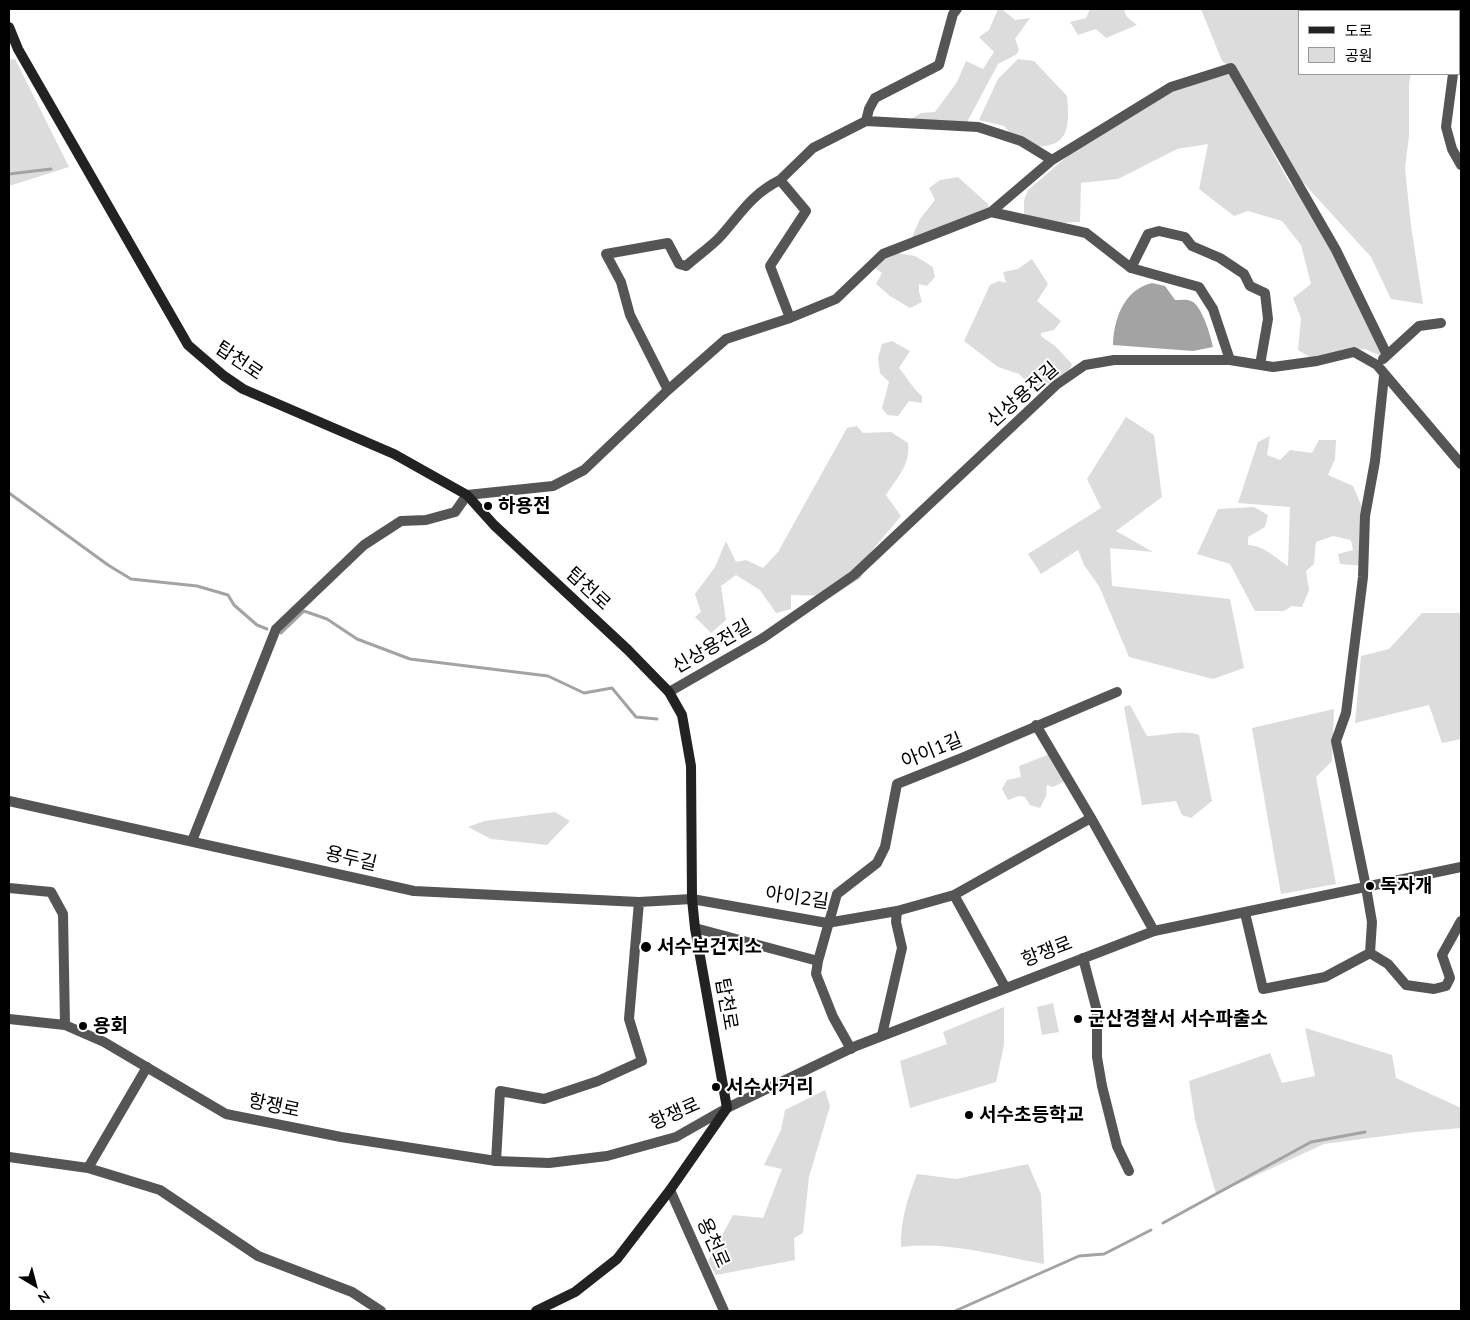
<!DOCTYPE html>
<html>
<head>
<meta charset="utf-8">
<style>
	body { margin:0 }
	#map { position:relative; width:1470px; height:1320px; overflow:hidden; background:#fff; font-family:Mulish,"Noto Sans KR",sans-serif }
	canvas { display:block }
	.frame { position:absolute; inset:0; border:10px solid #000; pointer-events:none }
	.legend { position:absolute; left:1298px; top:10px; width:162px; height:65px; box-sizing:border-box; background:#fff; border:1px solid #999; margin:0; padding:6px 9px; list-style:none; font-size:15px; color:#000 }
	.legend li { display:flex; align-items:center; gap:10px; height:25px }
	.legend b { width:25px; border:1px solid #999 }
	.north { position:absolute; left:10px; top:1260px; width:50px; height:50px; -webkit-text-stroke:4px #fff; paint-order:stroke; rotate:143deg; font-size:14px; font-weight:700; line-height:20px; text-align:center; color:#000 }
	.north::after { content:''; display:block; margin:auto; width:18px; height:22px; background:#000; clip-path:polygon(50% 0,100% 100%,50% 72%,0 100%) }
</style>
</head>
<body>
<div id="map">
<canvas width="1470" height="1320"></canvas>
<div class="frame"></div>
<ul class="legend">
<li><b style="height:6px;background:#222"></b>도로</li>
<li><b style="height:14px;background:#dcdcdc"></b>공원</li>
</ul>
<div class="north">N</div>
</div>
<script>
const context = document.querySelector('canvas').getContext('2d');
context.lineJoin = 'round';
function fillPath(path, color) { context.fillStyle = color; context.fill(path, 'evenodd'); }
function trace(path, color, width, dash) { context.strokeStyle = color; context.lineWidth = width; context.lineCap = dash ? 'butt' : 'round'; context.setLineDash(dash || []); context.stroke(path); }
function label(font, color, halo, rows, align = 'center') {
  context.font = font + ' Mulish,"Noto Sans KR",sans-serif'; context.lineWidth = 4; context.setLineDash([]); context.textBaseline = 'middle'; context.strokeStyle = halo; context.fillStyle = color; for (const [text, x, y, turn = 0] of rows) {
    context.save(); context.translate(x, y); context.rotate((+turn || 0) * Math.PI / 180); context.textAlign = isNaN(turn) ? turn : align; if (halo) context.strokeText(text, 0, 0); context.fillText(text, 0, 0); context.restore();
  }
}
fillPath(new Path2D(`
	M 998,9 L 1002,9 L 1015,20 L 1030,18 L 1015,39 L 1019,49 L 1017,54 L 998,64 L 966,124 L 908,121 L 921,113 L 935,112 L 957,82 L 966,61 L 983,69 L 994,52 L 979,37 L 989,30 Z
	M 1090,9 L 1124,9 L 1126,16 L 1137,25 L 1106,38 L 1096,29 L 1078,35 L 1070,22 L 1086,18 Z
	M 1201,9 L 1420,9 L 1420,11 L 1299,11 L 1299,74 L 1411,74 L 1409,83 L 1409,136 L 1405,168 L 1411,226 L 1423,304 L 1391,299 L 1371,257 L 1298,177 L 1271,138 L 1241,75 L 1222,61 Z
	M 15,59 L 69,167 L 9,186 L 9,60 Z
	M 1018,59 L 1034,61 L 1067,96 C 1071,137 1065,150 1021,146 L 1004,126 L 979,120 L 998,79 Z
	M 1230,74 L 1289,182 L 1324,221 L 1380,329 L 1381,356 L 1365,349 L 1337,352 L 1311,358 L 1298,350 L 1301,318 L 1293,298 L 1311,284 L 1301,245 L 1282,221 L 1248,211 L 1234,216 L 1199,189 L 1208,144 L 1177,149 L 1118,179 L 1081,183 L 1080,222 L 1057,223 L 1024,214 L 1024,200 L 1028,190 L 1076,149 L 1167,92 Z
	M 958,177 L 988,204 L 991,217 L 906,251 L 920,219 L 935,200 L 929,188 L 940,180 Z
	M 897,253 L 915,256 L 933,267 L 935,277 L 927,286 L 919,284 L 919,292 L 922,302 L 910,308 L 890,296 L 876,284 L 882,273 L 875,268 L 884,257 Z
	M 1032,259 L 1048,284 L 1037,301 L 1061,321 L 1054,330 L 1041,333 L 1041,336 L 1055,346 L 1072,364 L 1068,373 L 1052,384 L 1049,383 L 1038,393 L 1019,374 L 998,367 L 964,341 L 990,285 L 999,281 L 1006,283 L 1003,272 L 1018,269 Z
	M 892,341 L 910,351 L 899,368 C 907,377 913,389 922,396 L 922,403 L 909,401 L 898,416 L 887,415 L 882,408 L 889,382 L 880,373 L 878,358 L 882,344 Z
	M 1126,417 L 1154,435 L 1162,497 L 1116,531 L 1153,552 L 1110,548 L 1112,586 L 1230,599 L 1244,668 L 1213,679 L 1129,657 L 1099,586 L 1084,565 L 1078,550 L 1041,574 L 1028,554 L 1101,508 L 1087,479 Z
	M 857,426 L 863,433 L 891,432 L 908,443 C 911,464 897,478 886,495 L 901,516 L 869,554 L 861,578 L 833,596 L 791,595 L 791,609 L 776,613 L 760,590 L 736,575 L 721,586 L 726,620 L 711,633 L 695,617 L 701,612 L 695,594 L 715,567 L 726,541 L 736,562 L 746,560 L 763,568 L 778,552 L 847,428 Z
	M 1270,436 L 1267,455 L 1280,460 L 1290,450 L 1312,453 L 1319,440 L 1336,440 L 1335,459 L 1328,475 L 1353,486 L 1368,521 L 1367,566 L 1340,564 L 1338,554 L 1353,550 L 1351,540 L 1333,536 L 1316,542 L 1314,564 L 1306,571 L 1309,590 L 1302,607 L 1292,606 L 1284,611 L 1255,611 L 1230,564 L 1197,554 L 1218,509 L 1254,507 L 1268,515 L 1265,527 L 1248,537 L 1248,545 C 1265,546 1274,557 1288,566 L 1290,507 L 1238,503 L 1258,442 Z
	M 1422,613 L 1461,613 L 1461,739 L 1442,743 L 1429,705 L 1355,723 L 1361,656 L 1389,649 Z
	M 1130,705 L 1147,736 C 1164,736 1183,729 1199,735 L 1212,801 L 1191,818 L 1182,815 L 1176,801 L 1142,805 L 1124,707 Z
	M 1334,709 L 1332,761 L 1316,777 L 1336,884 L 1281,894 L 1252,728 Z
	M 1050,754 L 1065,781 L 1053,787 L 1047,785 L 1046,796 L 1040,808 L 1030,805 L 1025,797 L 1019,796 L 1008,800 L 1002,789 L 1007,780 L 1021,777 L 1019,766 Z
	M 555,812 L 570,821 L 547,845 L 491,839 L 468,827 L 484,821 Z
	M 1053,1003 L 1059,1032 L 1042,1035 L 1037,1007 Z
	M 1004,1007 L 1004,1045 L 996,1082 L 910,1108 L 900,1061 L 947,1044 L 943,1032 Z
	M 1305,1028 L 1392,1055 L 1396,1078 L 1461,1108 L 1461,1128 L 1415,1132 L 1324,1144 L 1216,1194 L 1195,1120 L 1189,1081 L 1270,1053 L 1282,1083 L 1315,1076 Z
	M 825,1090 L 830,1106 L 809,1177 L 803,1233 L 794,1238 L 795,1260 L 716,1275 L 708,1261 L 733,1215 L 763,1218 L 782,1169 L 764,1165 L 781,1130 L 785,1110 Z
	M 1028,1164 L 1041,1194 L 1044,1264 C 998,1256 948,1241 901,1247 C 900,1221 908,1197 917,1174 L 956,1179 Z`), '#dcdcdc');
fillPath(new Path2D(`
	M 1152,283 L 1165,286 L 1175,300 C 1180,300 1187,299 1191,301 C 1202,305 1211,337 1213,347 L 1193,351 L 1113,345 C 1114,318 1124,290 1152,283 Z`), '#a3a3a3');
trace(new Path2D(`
	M 9,174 L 51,169
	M 9,493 L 108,565 L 131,579 L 197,586 L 228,595 L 234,605 L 257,625 L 267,629
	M 281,633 L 304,611 L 327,619 L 357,639 L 410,659 L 548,676 L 584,693 L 612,688 L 636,717 L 657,719
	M 1163,1223 L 1311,1142 L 1365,1132
	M 955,1311 L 1079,1256 L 1104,1254 L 1151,1230`), '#a3a3a3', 3);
trace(new Path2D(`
	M 1453,74 L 1446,127 L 1452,149 L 1461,165
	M 866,121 L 869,109 L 875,98 L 939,65 L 953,14 L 957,9
	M 991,212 L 1052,160 L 1171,87 L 1231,68 L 1336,250 L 1387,355
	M 1131,268 L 1148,234 L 1159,231 L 1185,237 L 1192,246 L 1220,258 L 1244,274 L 1250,286 L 1265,293 L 1268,319 L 1260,365
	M 790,318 L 770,266 L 806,211 L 780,180 L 813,148 L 866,121 L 978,127 L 1021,141 L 1052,160
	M 1383,359 L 1419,326 L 1441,323
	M 668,390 L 630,315 L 621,282 L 606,254 L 668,243 L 679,264 L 686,266 C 696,257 709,248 719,238 C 740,215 750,195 780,180
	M 669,692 L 763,638 L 854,575 L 1056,385 L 1085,365 L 1114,360 L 1230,360 L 1273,367 L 1317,361 L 1354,352 L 1377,365 L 1461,464
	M 1036,725 L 1091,818 L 1154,931
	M 9,801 L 414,891 L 639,902 L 692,899 L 827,923 L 897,911 L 954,895 L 1005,987
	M 192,841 L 276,629 L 364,545 L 401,521 L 426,520 L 455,512 L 467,495 L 553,486 L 584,470 L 668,390 L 726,339 L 790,318 L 836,299 L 883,254 L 991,212 L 1086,233 L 1131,268 L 1199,287 L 1213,309 L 1230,360
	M 9,888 L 51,892 L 63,914 L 65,1025
	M 954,895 L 1091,818
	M 1245,913 L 1263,989 L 1325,977 L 1370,953 L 1372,922 L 1366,887 L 1336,741 L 1346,713 L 1363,577 L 1365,516 L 1375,461 L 1384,376
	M 695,928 L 818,961
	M 1370,953 L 1388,964 L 1406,985 L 1434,989 L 1446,986 L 1450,978 L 1442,955 L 1461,921
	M 1083,958 L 1097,1011 L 1097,1057 L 1102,1086 L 1117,1146 L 1129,1171
	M 882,1035 L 902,948 L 896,922 L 897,911
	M 851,1049 L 833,1017 L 816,974 L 818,961 L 837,894 L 877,863 L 885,847 L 897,784 L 962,758 L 1117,692
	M 9,1157 L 88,1168 L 160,1190 L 258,1256 L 352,1292 L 381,1311
	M 496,1161 L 500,1091 L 544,1099 L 598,1081 L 642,1061 L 629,1019 L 639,902
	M 88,1168 L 147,1067`), '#555', 10);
trace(new Path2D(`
	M 9,1019 L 65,1025 L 104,1042 L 226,1114 L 341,1137 L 496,1161 L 549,1163 L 607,1156 L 676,1137 L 727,1108 L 856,1046 L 1154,931 L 1461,867
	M 670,1190 L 724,1311`), '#555', 10);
trace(new Path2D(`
	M 9,27 L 18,49 L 188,345 L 224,376 L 243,389 L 394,454 L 467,495 L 494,525 L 628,650 L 669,692 L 682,715 L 691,766 L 692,899 L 695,928 L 727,1108 L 670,1190 L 617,1259 L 575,1292 L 536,1311`), '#222', 10);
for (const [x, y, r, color] of [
	[488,506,5,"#000"],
	[1370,886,5,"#000"],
	[646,947,6,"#000"],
	[1078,1019,5,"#000"],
	[83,1026,5,"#000"],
	[716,1087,5,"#000"],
	[969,1115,5,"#000"]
]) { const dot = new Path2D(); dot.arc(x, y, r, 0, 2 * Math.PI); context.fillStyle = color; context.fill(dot); trace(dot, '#fff', 2); }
label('19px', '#000', '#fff', [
	["탑천로",239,361,34],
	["신상용전길",1023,395,-41],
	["탑천로",588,589,43],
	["신상용전길",712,647,-30],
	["아이1길",932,751,-22],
	["용두길",351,859,13],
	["아이2길",797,898,8],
	["항쟁로",1047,952,-21],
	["탑천로",726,1004,80],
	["항쟁로",274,1106,12],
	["항쟁로",675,1114,-24],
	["용천로",713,1243,66]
]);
label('bold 19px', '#000', '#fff', [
	["하용전",498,506],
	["독자개",1380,886],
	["서수보건지소",657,947],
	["군산경찰서 서수파출소",1088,1019],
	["용회",93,1026],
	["서수사거리",726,1087],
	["서수초등학교",979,1115]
], 'left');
</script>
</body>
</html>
